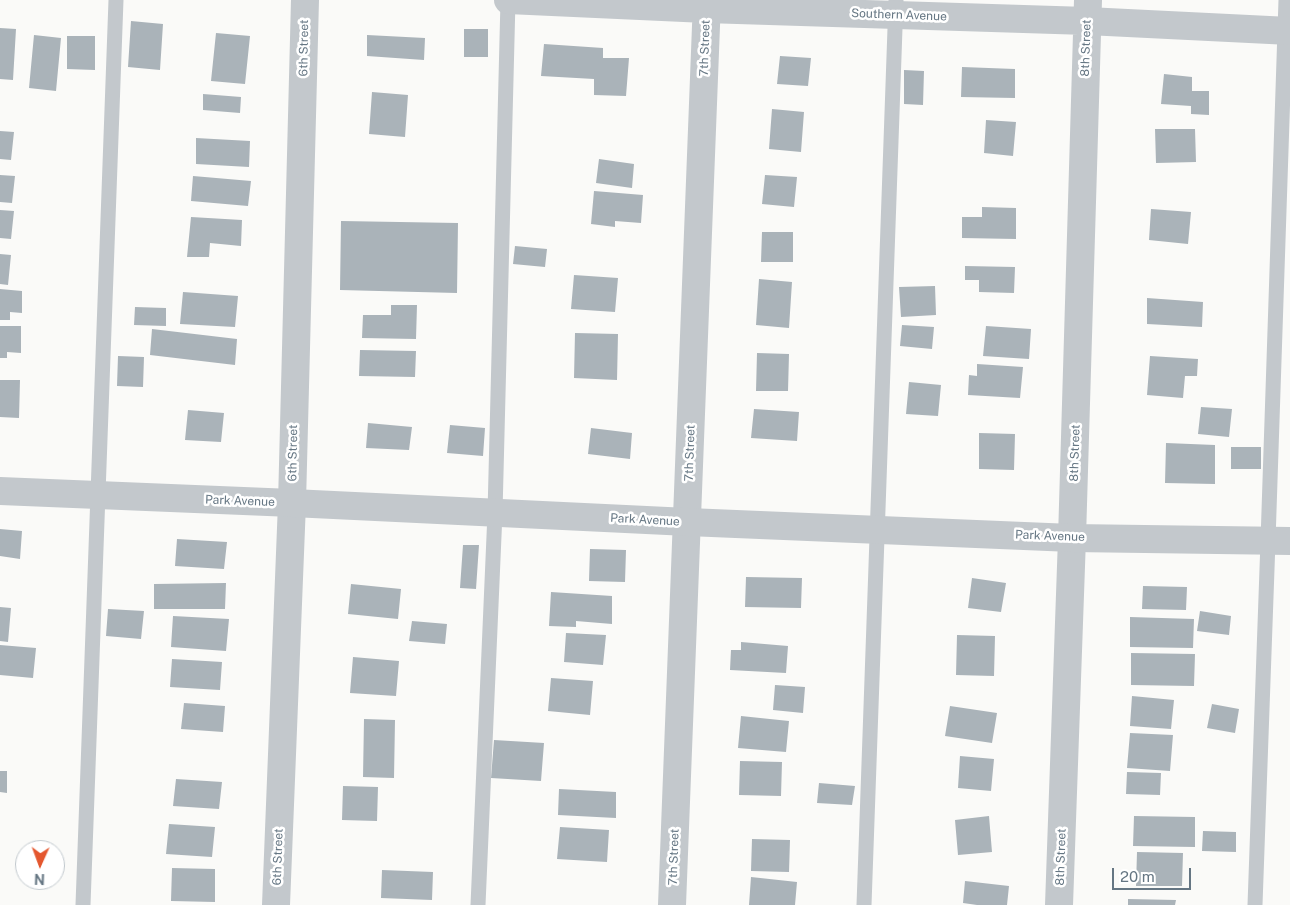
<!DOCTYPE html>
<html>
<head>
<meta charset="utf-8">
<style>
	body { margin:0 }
	#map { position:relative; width:1290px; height:905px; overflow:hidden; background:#fafaf8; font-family:"Public Sans",sans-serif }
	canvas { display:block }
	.north { position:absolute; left:15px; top:840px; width:50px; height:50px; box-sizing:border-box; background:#fff; border:1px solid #c1c8cd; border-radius:50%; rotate:182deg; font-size:14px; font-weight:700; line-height:20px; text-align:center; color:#657683 }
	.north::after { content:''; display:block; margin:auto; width:18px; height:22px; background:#e4572e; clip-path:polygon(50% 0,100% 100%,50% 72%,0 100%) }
	.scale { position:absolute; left:1112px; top:868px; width:79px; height:22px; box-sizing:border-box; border:2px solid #657683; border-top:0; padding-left:6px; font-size:15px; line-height:18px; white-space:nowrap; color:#657683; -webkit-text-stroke:4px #fff; paint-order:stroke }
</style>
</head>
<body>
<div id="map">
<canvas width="1290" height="905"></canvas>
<div class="north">N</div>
<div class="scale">20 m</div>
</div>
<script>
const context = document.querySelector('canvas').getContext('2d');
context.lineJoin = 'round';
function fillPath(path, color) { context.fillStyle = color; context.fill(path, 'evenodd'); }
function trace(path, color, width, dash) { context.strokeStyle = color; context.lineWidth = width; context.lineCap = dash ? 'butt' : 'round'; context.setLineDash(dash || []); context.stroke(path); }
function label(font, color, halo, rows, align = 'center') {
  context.font = font + ' "Public Sans",sans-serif'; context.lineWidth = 5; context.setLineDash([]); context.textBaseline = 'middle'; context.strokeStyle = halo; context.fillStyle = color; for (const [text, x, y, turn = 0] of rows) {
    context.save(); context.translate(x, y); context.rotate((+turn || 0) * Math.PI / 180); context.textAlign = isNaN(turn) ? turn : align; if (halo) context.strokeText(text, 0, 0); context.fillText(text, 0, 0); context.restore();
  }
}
fillPath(new Path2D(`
	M 131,21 L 163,24 L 160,70 L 128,67 Z
	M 0,28 L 16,29 L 13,80 L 0,79 Z
	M 464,29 L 488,29 L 488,57 L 464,57 Z
	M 216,33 L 250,36 L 245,84 L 211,81 Z
	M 34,35 L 61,38 L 56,91 L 29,88 Z
	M 367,35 L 425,38 L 424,60 L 367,56 Z
	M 67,36 L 95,36 L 95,70 L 67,69 Z
	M 544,44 L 603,48 L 603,58 L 629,58 L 626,96 L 594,95 L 594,79 L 541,76 Z
	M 780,56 L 811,58 L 808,86 L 777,84 Z
	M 962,67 L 1015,69 L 1015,98 L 961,97 Z
	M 904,70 L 924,71 L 923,105 L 904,104 Z
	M 1164,74 L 1192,77 L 1192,91 L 1209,91 L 1209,115 L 1191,114 L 1191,106 L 1161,104 Z
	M 372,92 L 408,95 L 405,137 L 369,134 Z
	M 203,94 L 241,97 L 240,113 L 203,110 Z
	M 772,109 L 804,112 L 801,152 L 769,149 Z
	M 986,120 L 1016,122 L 1013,156 L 984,153 Z
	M 1155,129 L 1195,129 L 1196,162 L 1156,163 Z
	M 0,131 L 14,132 L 11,160 L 0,159 Z
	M 196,138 L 250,141 L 249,167 L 196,164 Z
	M 599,159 L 634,164 L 632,188 L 596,183 Z
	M 0,175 L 15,176 L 12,203 L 0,202 Z
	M 765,175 L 797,177 L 794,207 L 762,204 Z
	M 193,176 L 251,181 L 248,206 L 191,201 Z
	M 594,191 L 643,195 L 641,223 L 615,221 L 615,227 L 591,224 Z
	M 982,207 L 1016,208 L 1016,239 L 962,238 L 962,217 L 982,217 Z
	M 1151,209 L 1191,212 L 1188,244 L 1149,240 Z
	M 0,210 L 14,211 L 11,239 L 0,238 Z
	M 191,217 L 242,220 L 241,246 L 210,243 L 209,257 L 187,257 Z
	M 341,221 L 458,223 L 457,293 L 340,290 Z
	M 762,232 L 793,232 L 793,262 L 761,262 Z
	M 515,246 L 547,249 L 545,267 L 513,264 Z
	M 0,254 L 11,255 L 8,285 L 0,284 Z
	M 965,266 L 1015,267 L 1014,293 L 979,292 L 979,280 L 965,280 Z
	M 574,275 L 618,278 L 615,312 L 571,309 Z
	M 759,279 L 792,282 L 789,328 L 756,325 Z
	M 935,286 L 936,315 L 901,317 L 899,287 Z
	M 0,289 L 22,291 L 22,313 L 10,312 L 10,320 L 0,320 Z
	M 183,292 L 238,296 L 235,327 L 180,324 Z
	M 1147,298 L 1203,302 L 1202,327 L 1147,324 Z
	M 391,305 L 417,305 L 416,339 L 362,338 L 363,315 L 391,315 Z
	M 135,307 L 166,308 L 166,326 L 134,325 Z
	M 902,325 L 934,327 L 932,349 L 900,346 Z
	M 0,326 L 21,326 L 21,353 L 7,352 L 7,358 L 0,358 Z
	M 986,326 L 1031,329 L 1029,359 L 983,356 Z
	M 152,329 L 237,339 L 235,365 L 150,355 Z
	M 575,333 L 618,334 L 617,380 L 574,378 Z
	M 360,350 L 416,351 L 415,377 L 359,376 Z
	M 757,353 L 789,354 L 788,391 L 756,391 Z
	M 118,356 L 144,357 L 143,387 L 117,386 Z
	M 1150,356 L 1198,359 L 1197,376 L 1185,376 L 1183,398 L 1147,395 Z
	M 977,364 L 1023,367 L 1020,398 L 968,395 L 969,375 L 977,376 Z
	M 0,380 L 20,380 L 19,418 L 0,417 Z
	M 909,382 L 941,385 L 938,416 L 906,414 Z
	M 1201,407 L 1232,409 L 1229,437 L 1198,434 Z
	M 754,409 L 799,412 L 797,441 L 751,438 Z
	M 188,410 L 224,413 L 221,442 L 185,440 Z
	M 368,423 L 412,427 L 409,450 L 366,448 Z
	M 450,425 L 485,428 L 483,456 L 447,453 Z
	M 591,428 L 632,433 L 630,459 L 588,454 Z
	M 979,433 L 1015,434 L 1014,470 L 979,469 Z
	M 1166,443 L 1215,445 L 1215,484 L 1165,483 Z
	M 1231,447 L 1261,447 L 1261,469 L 1231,469 Z
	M 0,529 L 22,531 L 20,559 L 0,556 Z
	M 177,539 L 227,542 L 224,569 L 175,566 Z
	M 463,545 L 479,545 L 476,589 L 460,588 Z
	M 590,549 L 626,550 L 625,582 L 589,581 Z
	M 746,577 L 802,578 L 801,608 L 745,607 Z
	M 972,578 L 1006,583 L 1001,612 L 968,608 Z
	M 226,583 L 225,609 L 154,609 L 154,584 Z
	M 351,584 L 401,589 L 398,619 L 348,614 Z
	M 1143,586 L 1187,587 L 1186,610 L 1142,609 Z
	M 551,592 L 612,596 L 612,624 L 576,621 L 576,627 L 549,626 Z
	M 0,607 L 11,608 L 8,642 L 0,641 Z
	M 108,609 L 144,611 L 141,639 L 106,636 Z
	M 1200,611 L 1231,616 L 1229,635 L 1197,631 Z
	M 173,616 L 229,619 L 226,651 L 171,647 Z
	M 1130,617 L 1194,619 L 1193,648 L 1130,647 Z
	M 412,621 L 447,624 L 445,644 L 409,641 Z
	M 566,633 L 606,635 L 603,665 L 564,662 Z
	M 957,635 L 995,636 L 994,676 L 956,675 Z
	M 741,642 L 788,646 L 786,673 L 730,670 L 731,650 L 741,650 Z
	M 0,645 L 36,648 L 33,678 L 0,675 Z
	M 1131,653 L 1195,654 L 1194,686 L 1131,685 Z
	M 353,657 L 399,661 L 396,696 L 350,693 Z
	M 172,659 L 222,662 L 220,690 L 170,687 Z
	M 551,678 L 593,681 L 590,715 L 548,711 Z
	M 775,685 L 805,687 L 803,713 L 773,710 Z
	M 1132,696 L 1174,700 L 1171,729 L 1130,726 Z
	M 184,703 L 225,706 L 223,732 L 181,729 Z
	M 1212,704 L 1239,709 L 1235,733 L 1207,728 Z
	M 950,706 L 997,713 L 992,743 L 945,736 Z
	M 741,716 L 789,721 L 786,752 L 738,748 Z
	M 364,719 L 395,720 L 394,778 L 363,777 Z
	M 1130,733 L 1173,735 L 1170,771 L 1127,768 Z
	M 494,740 L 544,743 L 541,781 L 491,778 Z
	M 960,756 L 994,759 L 991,791 L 958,788 Z
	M 740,761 L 782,762 L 781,796 L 739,795 Z
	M 0,771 L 7,771 L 7,793 L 0,792 Z
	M 1127,772 L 1161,773 L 1160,795 L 1126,794 Z
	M 176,779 L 222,782 L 219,809 L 173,806 Z
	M 819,783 L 855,786 L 852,805 L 817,803 Z
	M 343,786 L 378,787 L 377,821 L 342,820 Z
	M 559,789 L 616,792 L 616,818 L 558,815 Z
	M 989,816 L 992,852 L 958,855 L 955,820 Z
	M 1134,816 L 1195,817 L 1195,847 L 1133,846 Z
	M 169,824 L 215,827 L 212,857 L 166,854 Z
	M 560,827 L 609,830 L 607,862 L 557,859 Z
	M 1203,831 L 1236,832 L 1236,852 L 1202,851 Z
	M 752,839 L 790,840 L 789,872 L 751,871 Z
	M 1137,852 L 1183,853 L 1182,886 L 1136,886 Z
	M 172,868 L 215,869 L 215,902 L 171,901 Z
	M 382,870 L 433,872 L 432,900 L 381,898 Z
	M 751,877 L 797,882 L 795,905 L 749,905 Z
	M 965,881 L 1009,886 L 1007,905 L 977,905 L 963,903 Z
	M 1128,899 L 1176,900 L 1175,905 L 1128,905 Z`), '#aab3b9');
trace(new Path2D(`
	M 83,905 L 116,0
	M 478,905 L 495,513 L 508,0
	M 864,905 L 896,0
	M 1255,905 L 1268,541 L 1286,0`), '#c3c8cc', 15);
trace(new Path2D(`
	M 508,0 L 706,9 L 1087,21 L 1290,31
	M 276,905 L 292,503 L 305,0
	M 672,905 L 707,0
	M 1059,905 L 1072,538 L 1088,0`), '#c3c8cc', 28);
trace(new Path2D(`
	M 0,491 L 292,503 L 688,522 L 1072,538 L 1290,541`), '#c3c8cc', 28);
label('12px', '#657683', '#fff', [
	["Southern Avenue",899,15,2],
	["6th Street",304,48,-89],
	["7th Street",705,48,-88],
	["8th Street",1086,48,-88],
	["6th Street",293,453,-89],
	["7th Street",690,453,-88],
	["8th Street",1075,453,-88],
	["Park Avenue",240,501,2],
	["Park Avenue",645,520,3],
	["Park Avenue",1050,536,2],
	["6th Street",278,857,-88],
	["7th Street",674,857,-88],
	["8th Street",1061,857,-88]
]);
</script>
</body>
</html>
